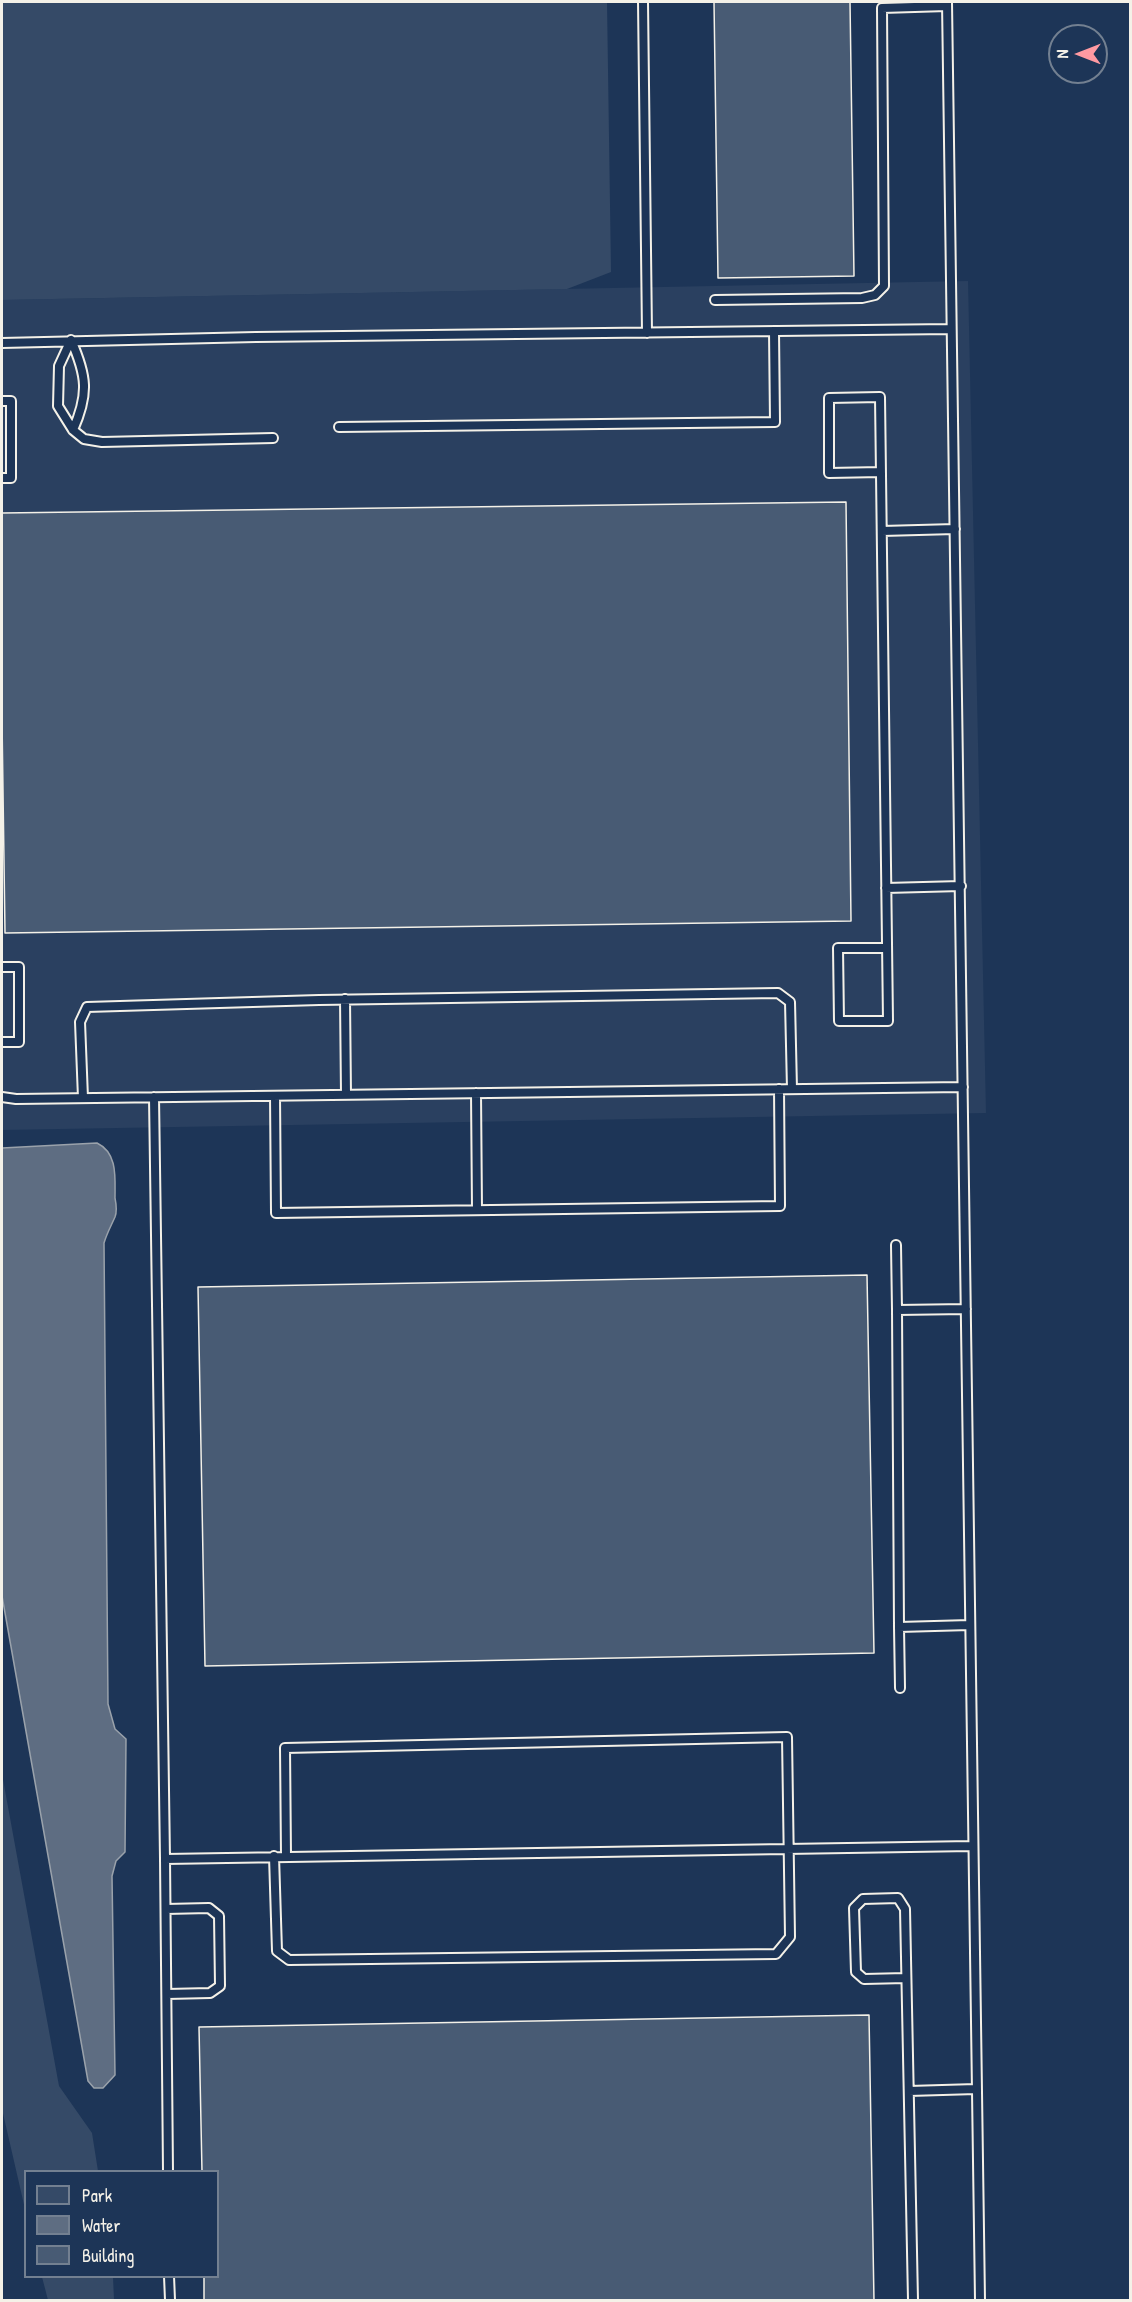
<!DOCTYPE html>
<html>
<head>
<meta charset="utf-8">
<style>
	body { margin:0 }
	#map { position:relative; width:1132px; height:2302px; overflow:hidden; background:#1d3557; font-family:"Patrick Hand",sans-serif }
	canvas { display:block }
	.frame { position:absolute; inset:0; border:3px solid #f4f1e8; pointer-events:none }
	.legend { position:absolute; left:24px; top:2170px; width:195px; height:108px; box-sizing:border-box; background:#1d3557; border:2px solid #738091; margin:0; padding:8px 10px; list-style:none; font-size:18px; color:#f4f1e8 }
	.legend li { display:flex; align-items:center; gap:12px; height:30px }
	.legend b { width:30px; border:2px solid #738091 }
	.north { position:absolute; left:1048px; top:24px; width:60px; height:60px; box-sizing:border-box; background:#1d3557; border:2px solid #738091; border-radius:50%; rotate:270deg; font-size:16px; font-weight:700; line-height:24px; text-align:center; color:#f4f1e8 }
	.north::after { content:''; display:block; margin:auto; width:21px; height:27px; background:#ff9aa2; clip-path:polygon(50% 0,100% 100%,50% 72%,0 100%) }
</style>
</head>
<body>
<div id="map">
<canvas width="1132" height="2302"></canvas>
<div class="frame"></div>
<ul class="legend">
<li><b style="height:16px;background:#354a67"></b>Park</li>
<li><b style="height:16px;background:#5e6d82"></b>Water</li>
<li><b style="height:16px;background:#485b74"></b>Building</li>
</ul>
<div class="north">N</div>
</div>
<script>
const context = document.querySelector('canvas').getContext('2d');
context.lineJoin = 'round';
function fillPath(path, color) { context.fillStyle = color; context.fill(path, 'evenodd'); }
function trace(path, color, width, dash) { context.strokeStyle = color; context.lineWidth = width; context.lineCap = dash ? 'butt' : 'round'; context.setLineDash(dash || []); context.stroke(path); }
fillPath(new Path2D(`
	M 968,281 L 986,1113 L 2,1130 L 2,300 Z`), '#2a4060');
fillPath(new Path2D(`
	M 2,2 L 607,2 L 611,272 L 567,289 L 2,300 Z
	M 2,1774 L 59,2086 L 92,2133 L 98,2171 L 26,2172 L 25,2209 L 2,2109 Z
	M 42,2277 L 113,2277 L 114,2300 L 48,2300 Z`), '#354a67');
const water = new Path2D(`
	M 97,1143 C 118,1153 115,1178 115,1198 C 116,1203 117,1212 115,1217 C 111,1226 107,1233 104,1243 L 108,1704 L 115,1729 L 126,1739 L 125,1852 L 116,1861 L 112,1876 L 115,2075 L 103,2088 L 94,2088 L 88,2081 L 2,1596 L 2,1148 Z`);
fillPath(water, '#5e6d82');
trace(water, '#9aa2ab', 1.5);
const building = new Path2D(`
	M 714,2 L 850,2 L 854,276 L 718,278 Z
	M 846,502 L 851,921 L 5,933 L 2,720 L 2,513 Z
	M 867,1275 L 874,1653 L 205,1666 L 198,1287 Z
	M 869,2015 L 874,2301 L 204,2301 L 204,2277 L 218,2277 L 218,2172 L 202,2172 L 199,2027 Z`);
fillPath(building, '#485b74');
trace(building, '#f4f1e8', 1.5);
const lane = new Path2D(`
	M 643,2 L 647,333
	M 947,2 L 980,2300
	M 715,300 L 862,298 L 875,295 L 884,286 L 882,8 L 947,6
	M 2,343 L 256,337 L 951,329
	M 2,401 L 11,401 L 11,478 L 2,478
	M 339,427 L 775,422 L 774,331
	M 73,430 C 89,394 87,376 71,340 L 59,366 L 58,406 L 73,430 L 84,439 L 102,442 L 273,438
	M 881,472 L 829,473 L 829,398 L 880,397 L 888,1021 L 839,1021 L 838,948 L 887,948
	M 882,531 L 955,529
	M 886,888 L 961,886
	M 2,967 L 19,967 L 19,1042 L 2,1042
	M 345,999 L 346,1095
	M 476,1093 L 477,1210
	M 275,1096 L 276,1213 L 780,1206 L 779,1089
	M 2,1097 L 16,1099 L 963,1087
	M 154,1097 L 165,1859 L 972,1846
	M 83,1098 L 80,1022 L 87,1007 L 319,1000 L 778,993 L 790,1002 L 792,1089
	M 896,1245 L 897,1310 L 966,1309
	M 897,1310 L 899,1627 L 970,1625
	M 899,1627 L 900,1688
	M 274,1856 L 277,1951 L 289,1960 L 776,1954 L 790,1937 L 787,1737 L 285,1748 L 286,1856
	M 165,1859 L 168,2172
	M 166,1909 L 209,1908 L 219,1916 L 220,1986 L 210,1993 L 167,1994
	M 906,1978 L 864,1979 L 856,1972 L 854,1908 L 863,1899 L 898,1898 L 905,1909 L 913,2300
	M 909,2091 L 976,2089
	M 169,2276 L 170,2300`);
trace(lane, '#f4f1e8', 12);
trace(lane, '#1d3557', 8);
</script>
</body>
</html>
